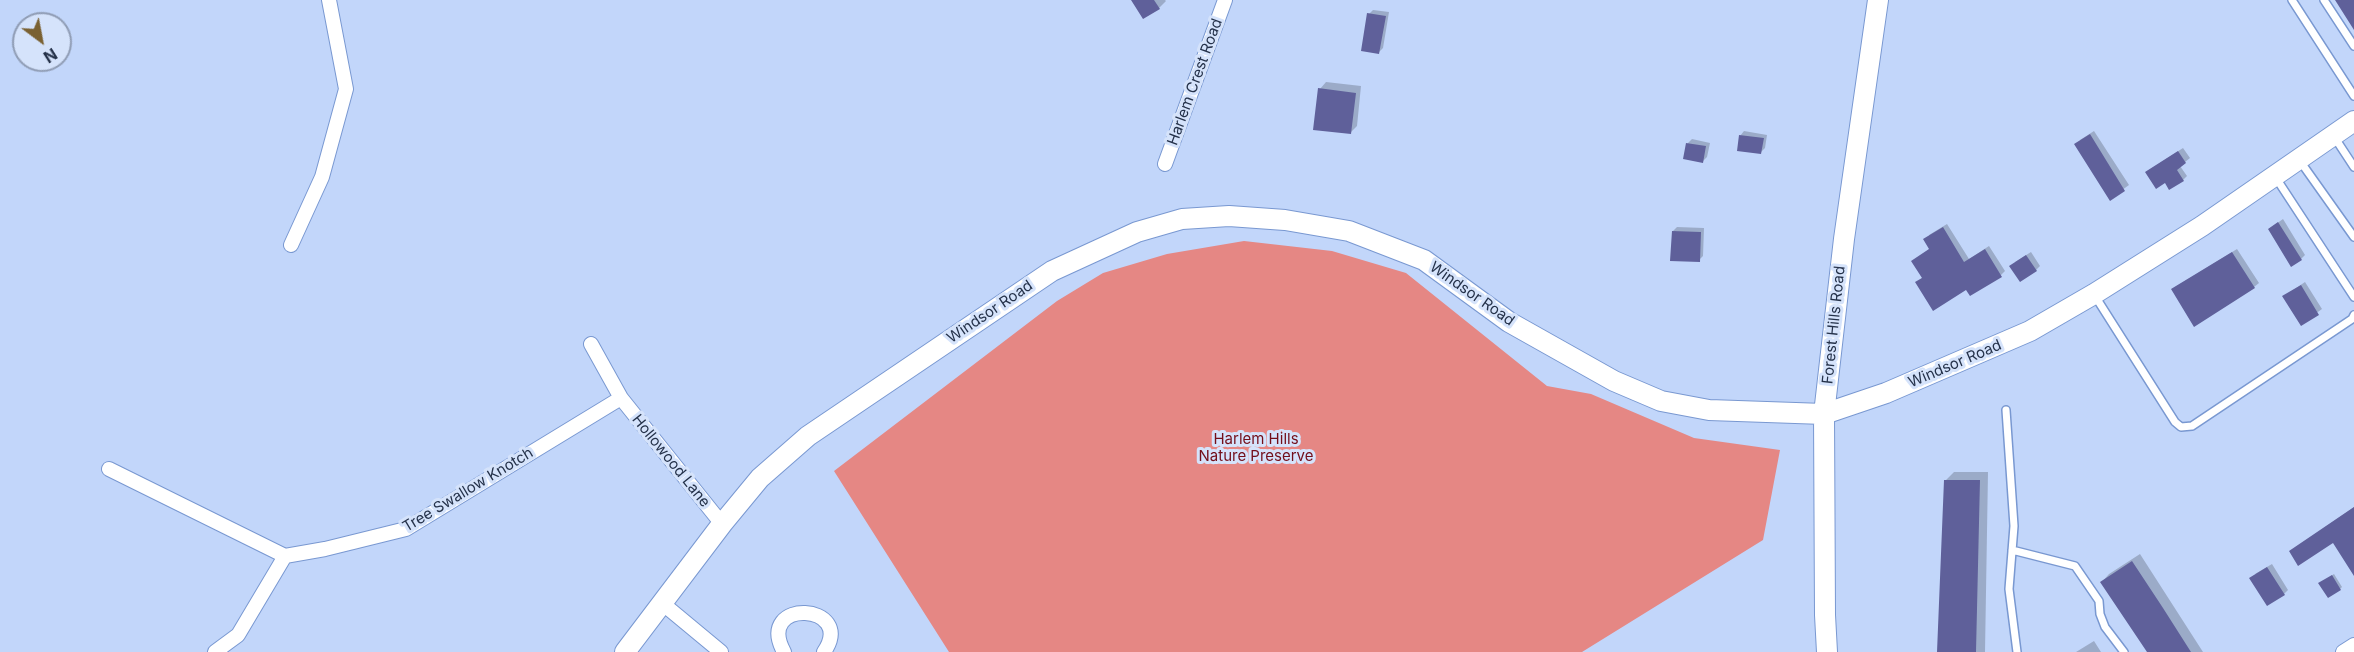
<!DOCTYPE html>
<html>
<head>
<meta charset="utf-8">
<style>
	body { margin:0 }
	#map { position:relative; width:2354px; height:652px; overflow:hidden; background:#c2d6fa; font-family:Inter,sans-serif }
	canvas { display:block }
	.north { position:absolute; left:12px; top:12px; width:60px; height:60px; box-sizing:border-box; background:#d5e3fb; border:2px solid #8f9cb4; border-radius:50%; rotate:148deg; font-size:16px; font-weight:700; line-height:24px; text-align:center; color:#25324a }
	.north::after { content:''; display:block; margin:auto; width:21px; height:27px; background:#7a6132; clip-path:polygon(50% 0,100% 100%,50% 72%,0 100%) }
</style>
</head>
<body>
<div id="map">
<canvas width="2354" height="652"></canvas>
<div class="north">N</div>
</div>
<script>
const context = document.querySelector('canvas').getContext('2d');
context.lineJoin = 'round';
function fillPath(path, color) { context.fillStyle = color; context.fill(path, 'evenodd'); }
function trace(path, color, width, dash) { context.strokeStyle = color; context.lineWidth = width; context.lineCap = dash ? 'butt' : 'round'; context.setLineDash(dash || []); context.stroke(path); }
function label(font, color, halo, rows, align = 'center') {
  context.font = font + ' Inter,sans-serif'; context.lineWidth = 6; context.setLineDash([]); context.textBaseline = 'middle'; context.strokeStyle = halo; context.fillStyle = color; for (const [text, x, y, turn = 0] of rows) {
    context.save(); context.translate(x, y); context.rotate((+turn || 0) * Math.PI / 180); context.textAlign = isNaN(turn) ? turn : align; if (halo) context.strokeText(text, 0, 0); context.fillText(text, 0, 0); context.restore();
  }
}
fillPath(new Path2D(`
	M 1244,241 L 1332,251 L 1406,273 L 1547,386 L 1591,394 L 1694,438 L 1780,450 L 1763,540 L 1582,652 L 949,652 L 834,471 L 1057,301 L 1103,273 L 1167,254 Z`), '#e58784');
fillPath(new Path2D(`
	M 1133,0 L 1165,0 L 1166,1 L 1159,8 Z
	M 1373,10 L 1389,12 L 1383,48 L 1378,53 L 1369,14 Z
	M 1326,82 L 1361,86 L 1357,126 L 1350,133 L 1320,89 Z
	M 1744,131 L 1767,135 L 1765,148 L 1761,152 L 1740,136 Z
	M 2094,131 L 2129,185 L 2111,198 L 2080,140 Z
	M 1692,139 L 1710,143 L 1707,157 L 1703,161 L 1685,158 L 1688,143 Z
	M 2183,148 L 2190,158 L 2180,166 L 2187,176 L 2183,180 L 2165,181 L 2146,172 Z
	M 2283,219 L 2305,255 L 2301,259 L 2269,229 Z
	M 1947,224 L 1969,259 L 1989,246 L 2005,271 L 2001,275 L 1966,288 L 1917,282 L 1923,277 L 1913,261 L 1931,248 L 1929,235 Z
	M 1677,227 L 1704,228 L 1703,256 L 1699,260 L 1673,231 Z
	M 2237,249 L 2259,283 L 2254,287 L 2172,289 Z
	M 2031,252 L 2040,266 L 2036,270 L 2015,262 Z
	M 2305,282 L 2322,309 L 2301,324 L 2284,296 Z
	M 1954,472 L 1988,472 L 1985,652 L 1939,652 L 1945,481 Z
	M 2354,507 L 2354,562 L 2334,541 L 2291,551 Z
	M 2140,554 L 2203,652 L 2148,652 L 2102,582 L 2109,574 Z
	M 2272,564 L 2288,590 L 2284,594 L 2255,574 Z
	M 2334,574 L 2342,587 L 2340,589 L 2322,582 Z
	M 2094,641 L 2101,652 L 2076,652 Z`), '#0003');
fillPath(new Path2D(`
	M 1131,0 L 1154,0 L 1160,9 L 1143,19 Z
	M 2335,0 L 2354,0 L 2354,30 Z
	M 1367,13 L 1386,16 L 1379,54 L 1361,51 Z
	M 1318,88 L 1356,93 L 1351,134 L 1313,130 Z
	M 2090,134 L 2125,191 L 2110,201 L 2074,144 Z
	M 1739,135 L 1764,138 L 1761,154 L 1737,151 Z
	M 1686,143 L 1706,146 L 1703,163 L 1683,159 Z
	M 2178,151 L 2186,163 L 2177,170 L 2184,181 L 2169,190 L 2165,183 L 2156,189 L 2145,172 Z
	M 2278,222 L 2302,260 L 2291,267 L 2268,229 Z
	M 1943,227 L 1964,262 L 1985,249 L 2002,277 L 1970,296 L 1966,290 L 1933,311 L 1915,282 L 1922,278 L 1911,261 L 1929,249 L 1923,239 Z
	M 1672,231 L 1701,232 L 1700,262 L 1670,261 Z
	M 2232,252 L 2255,288 L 2194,327 L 2171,289 Z
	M 2026,255 L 2037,271 L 2020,282 L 2009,266 Z
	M 2301,285 L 2319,315 L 2301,326 L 2282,296 Z
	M 1944,480 L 1980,480 L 1976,652 L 1937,652 Z
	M 2354,507 L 2354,576 L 2333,543 L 2298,566 L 2289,551 Z
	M 2132,561 L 2163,608 L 2191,652 L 2147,652 L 2100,582 Z
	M 2267,567 L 2285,595 L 2267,606 L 2249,578 Z
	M 2332,575 L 2341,590 L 2328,598 L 2318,583 Z`), '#5f609a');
const lane = new Path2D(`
	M 2292,0 L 2354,96
	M 2324,0 L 2354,46
	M 2335,138 L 2354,167
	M 2300,161 L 2354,237
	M 2276,178 L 2354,297
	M 2095,296 L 2175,422 L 2181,427 L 2192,426 L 2352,319 L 2354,315
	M 2006,410 L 2014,526 L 2009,589 L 2017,652
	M 2012,550 L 2075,566 L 2099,601 L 2100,614 L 2105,627 L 2124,652`);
const street = new Path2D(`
	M 1165,164 L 1225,0
	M 291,245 L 322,177 L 346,89 L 329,0
	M 591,344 L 621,398 L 722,524
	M 109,469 L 285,556 L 325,549 L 406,529 L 621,398
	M 662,603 L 721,652
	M 215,652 L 238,635 L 285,556
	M 784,652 C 754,597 857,603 824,652
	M 2343,652 L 2354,645`);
const secondary = new Path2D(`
	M 625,652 L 722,524 L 760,478 L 808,436 L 1052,271 L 1137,232 L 1182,219 L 1229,216 L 1285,220 L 1349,231 L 1424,260 L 1509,322 L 1614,381 L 1661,401 L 1709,410 L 1824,414 L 1886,393 L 2030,331 L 2094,294 L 2202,226 L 2354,121
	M 1827,652 L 1825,615 L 1824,414 L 1844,239 L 1878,0`);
trace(lane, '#7998d1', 10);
trace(street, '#7998d1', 16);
trace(secondary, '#7998d1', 22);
trace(lane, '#fff', 7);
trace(street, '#fff', 14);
trace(secondary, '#fff', 20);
label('15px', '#25324a', '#d5e3fb', [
	["Harlem Crest Road",1195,82,-70],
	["Windsor Road",1472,294,35],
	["Windsor Road",990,312,-34],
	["Forest Hills Road",1834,325,-84],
	["Windsor Road",1955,364,-23],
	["Hollowood Lane",671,461,51],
	["Tree Swallow Knotch",468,490,-31]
]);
label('15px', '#730e1a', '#d5e3fb', [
	["Harlem Hills",1256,439],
	["Nature Preserve",1256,456]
]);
</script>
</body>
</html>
